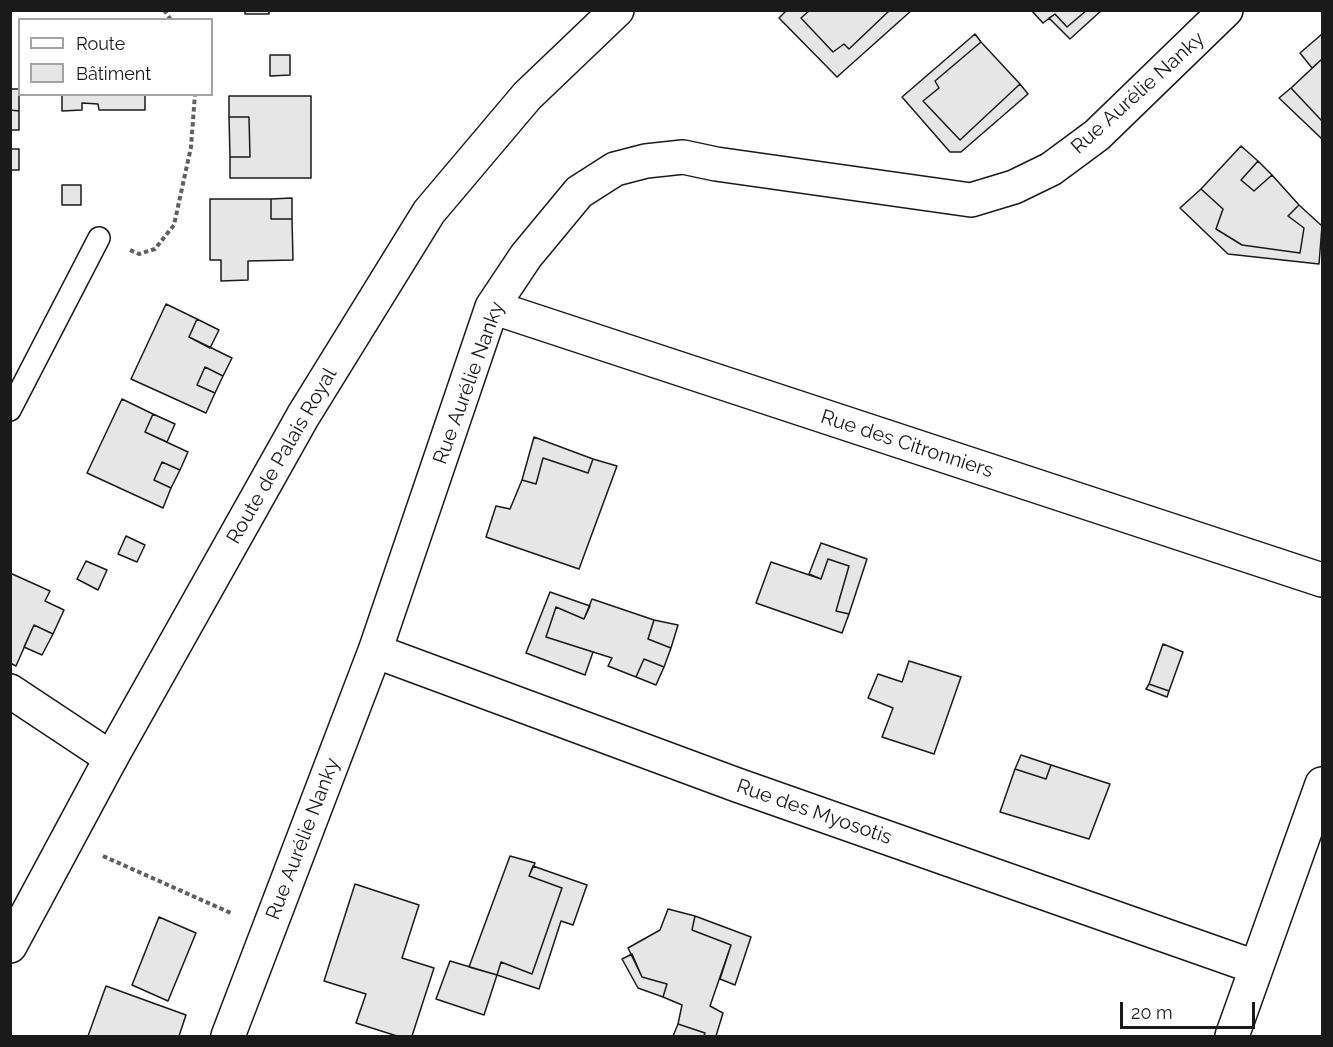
<!DOCTYPE html>
<html>
<head>
<meta charset="utf-8">
<style>
	body { margin:0 }
	#map { position:relative; width:1333px; height:1047px; overflow:hidden; background:#fff; font-family:Raleway,sans-serif }
	canvas { display:block }
	.frame { position:absolute; inset:0; border:12px solid #1a1a1a; pointer-events:none }
	.legend { position:absolute; left:18px; top:18px; width:195px; height:78px; box-sizing:border-box; background:#fff; border:2px solid #a3a3a3; margin:0; padding:8px 10px; list-style:none; font-size:18px; color:#1a1a1a }
	.legend li { display:flex; align-items:center; gap:12px; height:30px }
	.legend b { width:30px; border:2px solid #a3a3a3 }
	.scale { position:absolute; left:1120px; top:1002px; width:135px; height:27px; box-sizing:border-box; border:3px solid #1a1a1a; border-top:0; padding-left:8px; font-size:18px; line-height:21px; white-space:nowrap; color:#1a1a1a; -webkit-text-stroke:4px #fff; paint-order:stroke }
</style>
</head>
<body>
<div id="map">
<canvas width="1333" height="1047"></canvas>
<div class="frame"></div>
<ul class="legend">
<li><b style="height:8px;background:#fff"></b>Route</li>
<li><b style="height:16px;background:#e6e6e6"></b>Bâtiment</li>
</ul>
<div class="scale">20 m</div>
</div>
<script>
const context = document.querySelector('canvas').getContext('2d');
context.lineJoin = 'round';
function fillPath(path, color) { context.fillStyle = color; context.fill(path, 'evenodd'); }
function trace(path, color, width, dash) { context.strokeStyle = color; context.lineWidth = width; context.lineCap = dash ? 'butt' : 'round'; context.setLineDash(dash || []); context.stroke(path); }
function label(font, color, halo, rows, align = 'center') {
  context.font = font + ' Raleway,sans-serif'; context.lineWidth = 4.5; context.setLineDash([]); context.textBaseline = 'middle'; context.strokeStyle = halo; context.fillStyle = color; for (const [text, x, y, turn = 0] of rows) {
    context.save(); context.translate(x, y); context.rotate((+turn || 0) * Math.PI / 180); context.textAlign = isNaN(turn) ? turn : align; if (halo) context.strokeText(text, 0, 0); context.fillText(text, 0, 0); context.restore();
  }
}
const building = new Path2D(`
	M 245,10 L 269,10 L 269,14 L 245,14 Z
	M 787,10 L 810,10 L 801,18 L 833,52 L 844,44 L 849,49 L 890,10 L 912,10 L 837,77 L 779,18 Z
	M 810,10 L 890,10 L 849,49 L 844,44 L 833,52 L 801,18 Z
	M 1031,10 L 1087,10 L 1067,27 L 1055,14 L 1043,23 Z
	M 1087,10 L 1102,10 L 1070,39 L 1049,18 L 1055,14 L 1067,27 Z
	M 975,34 L 981,42 L 935,81 L 939,88 L 923,101 L 960,140 L 1020,84 L 1028,94 L 961,152 L 950,152 L 902,97 Z
	M 1322,34 L 1322,59 L 1312,68 L 1300,53 Z
	M 981,42 L 1020,84 L 960,140 L 923,101 L 939,88 L 935,81 Z
	M 270,55 L 290,55 L 290,75 L 270,76 Z
	M 1322,59 L 1322,121 L 1291,88 Z
	M 1291,88 L 1322,121 L 1322,139 L 1279,98 Z
	M 10,89 L 19,89 L 19,111 L 10,110 Z
	M 62,94 L 145,94 L 145,110 L 99,110 L 98,104 L 82,103 L 82,110 L 62,111 Z
	M 229,96 L 311,96 L 311,178 L 230,178 L 230,157 L 250,157 L 249,117 L 229,117 Z
	M 10,110 L 19,111 L 19,130 L 10,130 Z
	M 229,117 L 249,117 L 250,157 L 230,157 Z
	M 1241,146 L 1258,161 L 1241,180 L 1254,191 L 1272,175 L 1299,205 L 1288,216 L 1304,228 L 1300,253 L 1242,245 L 1216,229 L 1223,209 L 1201,189 Z
	M 10,149 L 19,149 L 19,170 L 10,170 Z
	M 1258,161 L 1272,175 L 1254,191 L 1241,180 Z
	M 62,185 L 81,185 L 81,205 L 62,205 Z
	M 1201,189 L 1223,209 L 1216,229 L 1242,245 L 1300,253 L 1304,228 L 1288,216 L 1299,205 L 1322,226 L 1319,264 L 1228,254 L 1180,208 Z
	M 292,198 L 292,219 L 271,219 L 271,199 Z
	M 210,199 L 271,199 L 271,219 L 292,219 L 293,260 L 248,261 L 248,280 L 221,281 L 221,260 L 210,260 Z
	M 166,304 L 197,319 L 189,337 L 232,358 L 223,376 L 205,367 L 197,385 L 215,393 L 206,413 L 131,379 Z
	M 197,319 L 219,330 L 210,348 L 189,337 Z
	M 205,367 L 223,376 L 215,393 L 197,385 Z
	M 122,399 L 153,414 L 145,432 L 188,452 L 180,470 L 162,462 L 154,480 L 171,488 L 163,508 L 87,473 Z
	M 153,414 L 175,424 L 167,442 L 145,432 Z
	M 534,437 L 593,459 L 588,473 L 543,458 L 536,484 L 522,480 Z
	M 543,458 L 588,473 L 593,459 L 617,466 L 579,569 L 486,537 L 496,506 L 510,509 L 522,480 L 536,484 Z
	M 162,462 L 180,470 L 171,488 L 154,480 Z
	M 126,536 L 145,545 L 137,562 L 118,554 Z
	M 821,543 L 867,559 L 849,614 L 836,611 L 849,566 L 828,559 L 821,579 L 809,574 Z
	M 828,559 L 849,566 L 836,611 L 849,614 L 842,633 L 756,603 L 771,562 L 821,579 Z
	M 86,561 L 107,570 L 98,590 L 77,579 Z
	M 10,573 L 50,591 L 45,601 L 64,610 L 53,634 L 34,625 L 16,666 L 10,663 Z
	M 550,592 L 590,606 L 584,619 L 556,607 L 546,637 L 593,652 L 585,675 L 526,653 Z
	M 592,599 L 654,620 L 648,639 L 671,648 L 664,667 L 644,659 L 636,677 L 608,666 L 612,658 L 546,637 L 556,607 L 584,619 Z
	M 654,620 L 678,625 L 671,648 L 648,639 Z
	M 34,625 L 53,634 L 42,655 L 24,647 Z
	M 1163,644 L 1183,652 L 1169,691 L 1149,684 Z
	M 644,659 L 664,667 L 656,685 L 636,677 Z
	M 909,661 L 961,677 L 934,754 L 882,737 L 893,708 L 868,698 L 878,674 L 902,682 Z
	M 1149,684 L 1169,691 L 1167,697 L 1146,689 Z
	M 1021,755 L 1051,765 L 1046,779 L 1015,769 Z
	M 1051,765 L 1110,784 L 1089,839 L 1000,812 L 1015,769 L 1046,779 Z
	M 510,856 L 535,863 L 529,876 L 562,888 L 532,974 L 501,962 L 497,975 L 469,967 Z
	M 533,866 L 587,885 L 573,925 L 561,921 L 539,989 L 497,975 L 501,962 L 532,974 L 562,888 L 529,876 Z
	M 355,884 L 419,905 L 402,958 L 434,968 L 412,1036 L 397,1036 L 356,1023 L 366,994 L 324,981 Z
	M 668,909 L 695,916 L 692,930 L 731,945 L 710,1006 L 723,1013 L 716,1036 L 704,1036 L 705,1033 L 678,1024 L 682,1005 L 663,997 L 667,984 L 642,977 L 628,948 L 660,930 Z
	M 695,916 L 751,937 L 735,985 L 720,979 L 731,945 L 692,930 Z
	M 159,917 L 196,933 L 168,1001 L 132,985 Z
	M 632,954 L 642,977 L 667,984 L 663,997 L 638,988 L 622,959 Z
	M 450,961 L 497,975 L 484,1015 L 436,999 Z
	M 106,986 L 186,1015 L 179,1036 L 88,1036 Z
	M 678,1024 L 705,1033 L 704,1036 L 673,1036 Z`);
fillPath(building, '#e6e6e6');
trace(building, '#1a1a1a', 1.5);
const lane = new Path2D(`
	M 10,410 L 99,238`);
const street = new Path2D(`
	M 492,307 L 1322,580
	M 375,651 L 737,785 L 1255,967
	M 10,691 L 111,758
	M 228,1036 L 375,651 L 492,307 L 526,256 L 579,192 L 615,169 L 646,161 L 683,157 L 716,164 L 971,200 L 1014,187 L 1051,169 L 1097,135 L 1226,10
	M 1232,1036 L 1322,784`);
const primary = new Path2D(`
	M 10,946 L 111,758 L 303,416 L 429,212 L 527,96 L 617,10`);
trace(lane, '#1a1a1a', 24);
trace(street, '#1a1a1a', 36);
trace(primary, '#1a1a1a', 36);
trace(new Path2D(`
	M 164,10 L 171,20
	M 130,250 L 139,254 L 155,249 L 174,225 L 191,147 L 195,94
	M 103,856 L 233,914`), '#5f5f5f', 4, [4.5, 3]);
trace(lane, '#fff', 21);
trace(street, '#fff', 33);
trace(primary, '#fff', 33);
label('20px', '#1a1a1a', '#fff', [
	["Rue Aurélie Nanky",1138,93,-42],
	["Rue Aurélie Nanky",469,383,-70],
	["Rue des Citronniers",907,444,18],
	["Route de Palais Royal",282,456,-60],
	["Rue des Myosotis",814,812,19],
	["Rue Aurélie Nanky",303,839,-69]
]);
</script>
</body>
</html>
